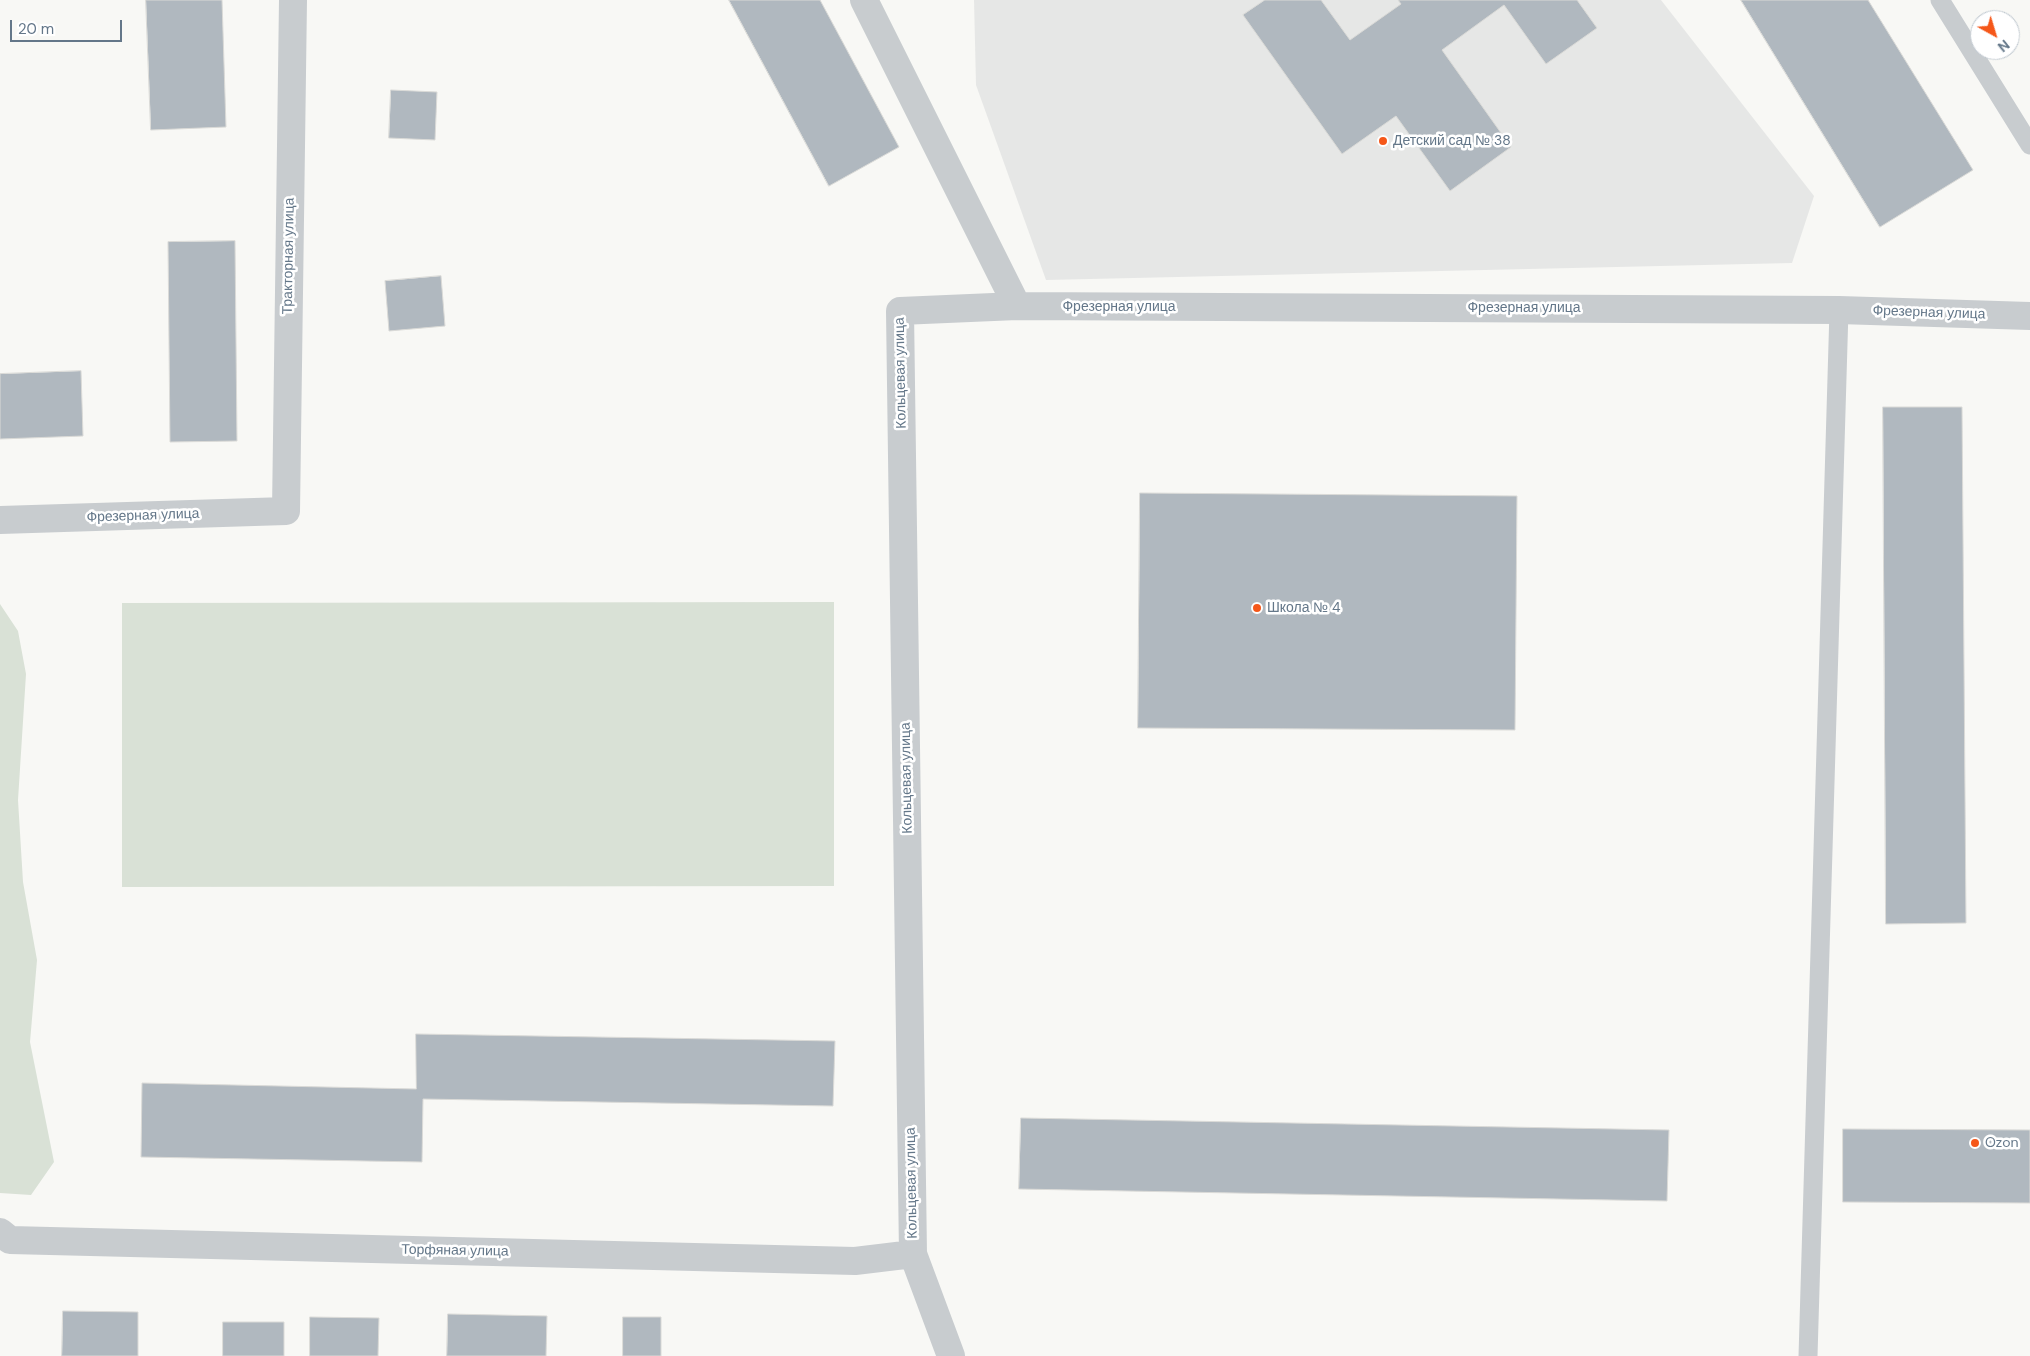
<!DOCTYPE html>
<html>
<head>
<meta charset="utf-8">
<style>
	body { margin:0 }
	#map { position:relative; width:2030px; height:1356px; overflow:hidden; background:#f8f8f5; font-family:"DM Sans",sans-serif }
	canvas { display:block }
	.north { position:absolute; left:1970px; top:10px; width:50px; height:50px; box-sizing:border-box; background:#fff; border:1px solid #c1c9d0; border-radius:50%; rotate:141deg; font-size:14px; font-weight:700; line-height:20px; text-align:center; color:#647789 }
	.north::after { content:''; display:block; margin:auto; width:18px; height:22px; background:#f55719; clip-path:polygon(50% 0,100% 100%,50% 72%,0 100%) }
	.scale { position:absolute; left:10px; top:20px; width:112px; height:22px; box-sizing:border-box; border:2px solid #647789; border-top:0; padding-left:6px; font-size:15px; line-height:18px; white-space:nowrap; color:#647789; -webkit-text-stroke:4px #fff; paint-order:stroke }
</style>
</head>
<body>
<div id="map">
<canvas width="2030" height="1356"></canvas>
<div class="north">N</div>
<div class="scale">20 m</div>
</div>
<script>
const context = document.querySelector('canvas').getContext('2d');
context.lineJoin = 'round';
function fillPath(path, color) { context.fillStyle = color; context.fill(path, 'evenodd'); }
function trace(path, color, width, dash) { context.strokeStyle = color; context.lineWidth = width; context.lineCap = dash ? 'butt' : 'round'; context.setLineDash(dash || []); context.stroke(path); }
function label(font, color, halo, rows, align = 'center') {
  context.font = font + ' "DM Sans",sans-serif'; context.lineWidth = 5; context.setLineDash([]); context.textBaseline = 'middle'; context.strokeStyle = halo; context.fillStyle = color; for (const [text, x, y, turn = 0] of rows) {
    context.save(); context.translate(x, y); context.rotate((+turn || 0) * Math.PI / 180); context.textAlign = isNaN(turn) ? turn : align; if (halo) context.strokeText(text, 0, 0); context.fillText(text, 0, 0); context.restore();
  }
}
fillPath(new Path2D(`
	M 974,0 L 1661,0 L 1814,196 L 1792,263 L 1046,280 L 976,85 Z`), '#e6e7e6');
fillPath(new Path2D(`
	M 834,602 L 834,886 L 122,887 L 122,603 Z
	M 0,604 L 18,631 L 26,674 L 18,800 L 23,882 L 37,960 L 30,1042 L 54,1162 L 31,1195 L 0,1193 Z`), '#d9e1d6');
const building = new Path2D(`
	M 146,0 L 222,0 L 226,127 L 151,130 Z
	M 729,0 L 820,0 L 899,147 L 829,186 Z
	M 1265,0 L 1321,0 L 1350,40 L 1401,4 L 1398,0 L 1577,0 L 1597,28 L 1546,64 L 1504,5 L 1442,50 L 1511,147 L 1450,191 L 1396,116 L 1342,154 L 1243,15 Z
	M 1741,0 L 1868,0 L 1973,170 L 1880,227 Z
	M 391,90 L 437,92 L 435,140 L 389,138 Z
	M 235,241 L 237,441 L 170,442 L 168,242 Z
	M 441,276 L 445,326 L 389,331 L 385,281 Z
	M 81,371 L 83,436 L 0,439 L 0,374 Z
	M 1883,407 L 1962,407 L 1966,923 L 1886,924 Z
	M 1140,493 L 1517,496 L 1515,730 L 1138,728 Z
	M 416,1034 L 835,1041 L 833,1106 L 423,1099 L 422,1162 L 141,1157 L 142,1083 L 416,1089 Z
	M 1021,1118 L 1669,1130 L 1667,1201 L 1019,1189 Z
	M 1843,1129 L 2030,1130 L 2030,1203 L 1843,1202 Z
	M 63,1311 L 138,1312 L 138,1356 L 62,1356 Z
	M 448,1314 L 547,1316 L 546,1356 L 447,1356 Z
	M 310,1317 L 379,1318 L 378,1356 L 310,1356 Z
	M 623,1317 L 661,1317 L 661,1356 L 623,1356 Z
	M 223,1322 L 284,1322 L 284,1356 L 223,1356 Z`);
fillPath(building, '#b0b8bf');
trace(building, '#dadad7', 1);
trace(new Path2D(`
	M 1940,0 L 2030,145
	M 1808,1356 L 1839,310`), '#c8cccf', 19);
trace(new Path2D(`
	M 864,0 L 1017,306
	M 0,520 L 286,511 L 293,0
	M 0,1232 L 10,1240 L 855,1261 L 913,1254
	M 951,1356 L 913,1254 L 900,311 L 1017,306 L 1839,310 L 2030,316`), '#c8cccf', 28);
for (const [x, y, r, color] of [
	[1383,141,5,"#f55719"],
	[1257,608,5,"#f55719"],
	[1975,1143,5,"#f55719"]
]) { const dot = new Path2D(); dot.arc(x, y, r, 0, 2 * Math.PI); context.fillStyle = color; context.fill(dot); trace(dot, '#fff', 2); }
label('14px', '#647789', '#fff', [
	["Детский сад № 38",1393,141],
	["Школа № 4",1267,608],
	["Ozon",1985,1143]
], 'left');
label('14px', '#647789', '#fff', [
	["Тракторная улица",289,256,-89],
	["Фрезерная улица",1119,307],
	["Фрезерная улица",1524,308],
	["Фрезерная улица",1929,313,2],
	["Кольцевая улица",901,373,-91],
	["Фрезерная улица",143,516,-2],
	["Кольцевая улица",907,778,-91],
	["Кольцевая улица",912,1183,-91],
	["Торфяная улица",455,1251,1]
]);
</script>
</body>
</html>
